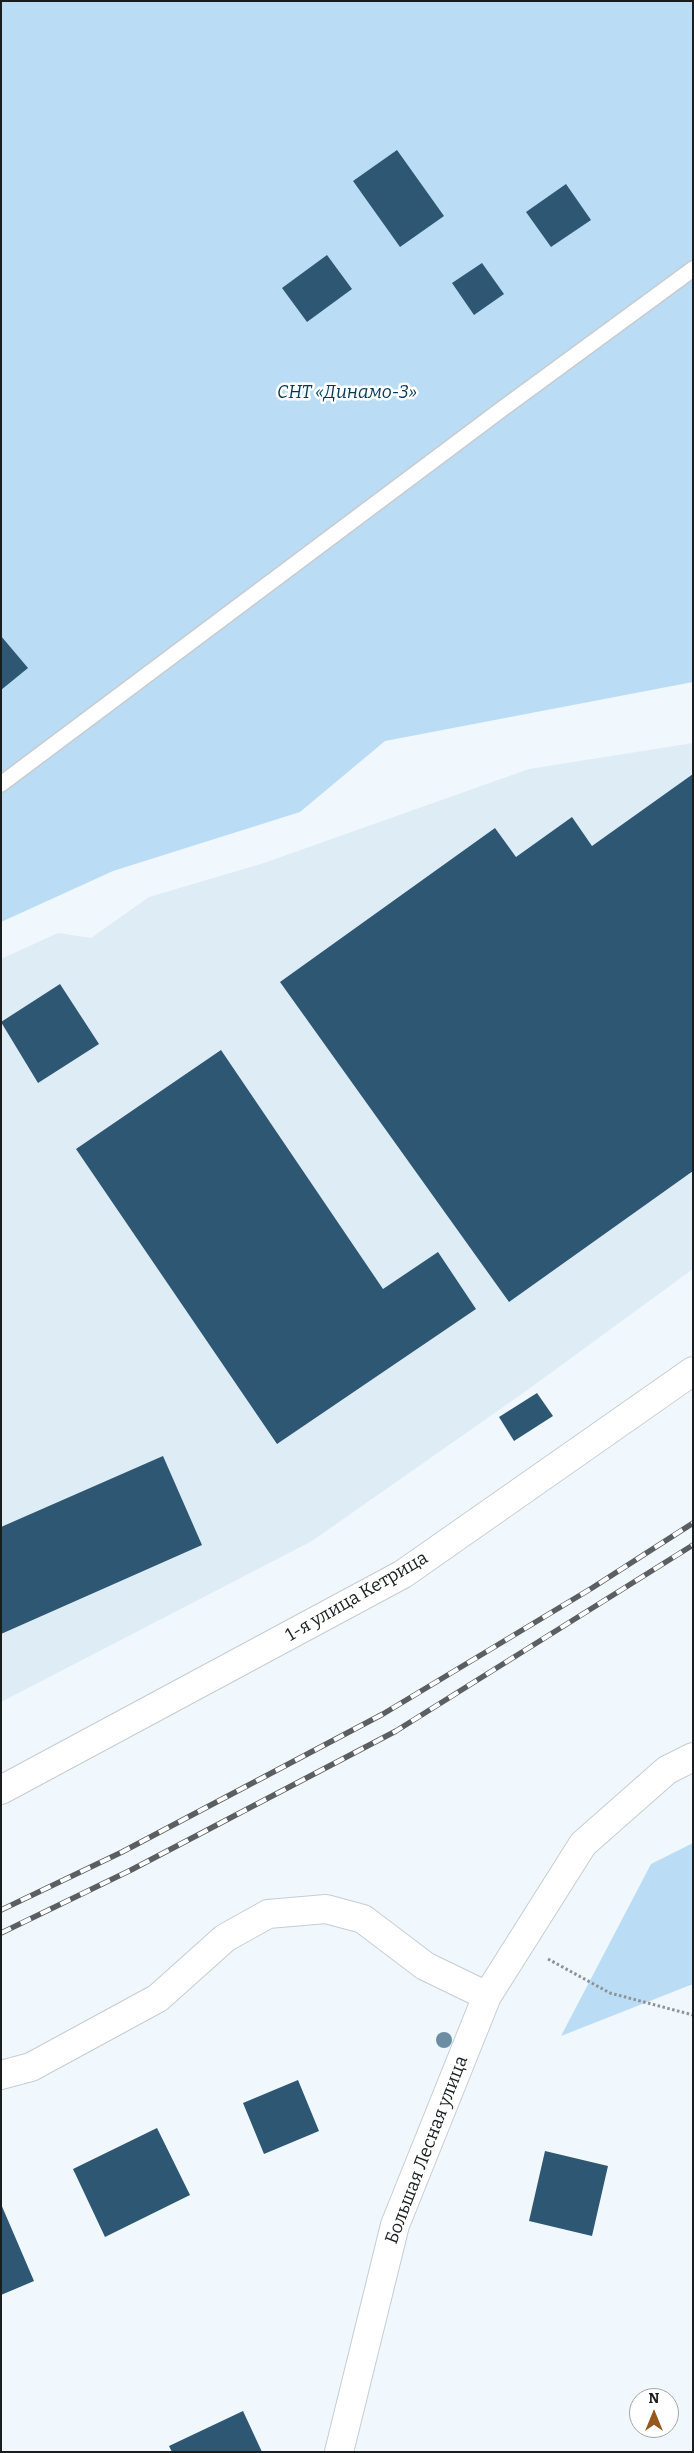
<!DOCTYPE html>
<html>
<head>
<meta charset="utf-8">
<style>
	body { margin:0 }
	#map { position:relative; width:694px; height:2453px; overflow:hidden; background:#f0f7fd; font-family:Bitter,serif }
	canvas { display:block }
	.frame { position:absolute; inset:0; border:2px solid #1a1d1e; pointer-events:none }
	.north { position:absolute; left:629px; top:2388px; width:50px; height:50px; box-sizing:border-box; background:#fff; border:1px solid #a3a5a5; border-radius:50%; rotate:0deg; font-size:14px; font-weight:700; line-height:20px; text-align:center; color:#1a1d1e }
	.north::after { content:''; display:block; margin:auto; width:18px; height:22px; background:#96581d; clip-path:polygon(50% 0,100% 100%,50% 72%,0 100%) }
</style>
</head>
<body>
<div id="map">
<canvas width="694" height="2453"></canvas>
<div class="frame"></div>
<div class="north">N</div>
</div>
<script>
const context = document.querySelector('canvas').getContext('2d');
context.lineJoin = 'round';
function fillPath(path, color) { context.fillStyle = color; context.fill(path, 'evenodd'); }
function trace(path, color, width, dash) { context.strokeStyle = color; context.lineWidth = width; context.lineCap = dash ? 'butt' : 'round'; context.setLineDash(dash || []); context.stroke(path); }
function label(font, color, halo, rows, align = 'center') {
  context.font = font + ' Bitter,serif'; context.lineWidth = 5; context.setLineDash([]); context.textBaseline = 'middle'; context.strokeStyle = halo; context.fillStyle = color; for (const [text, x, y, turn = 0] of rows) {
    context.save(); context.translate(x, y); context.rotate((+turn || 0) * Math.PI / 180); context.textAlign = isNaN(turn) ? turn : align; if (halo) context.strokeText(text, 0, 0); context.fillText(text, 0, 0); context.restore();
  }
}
fillPath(new Path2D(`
	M 693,743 L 693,1269 L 526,1391 L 312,1541 L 1,1702 L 1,959 L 58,933 L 91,938 L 149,897 L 264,863 L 529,769 Z`), '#deecf6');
fillPath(new Path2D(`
	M 1,1 L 693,1 L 693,682 L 385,741 L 300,812 L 113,871 L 1,922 Z
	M 693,1843 L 693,1984 L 561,2036 L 651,1864 Z`), '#badcf4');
fillPath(new Path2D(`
	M 397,150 L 444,216 L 400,247 L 353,181 Z
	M 566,184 L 591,220 L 551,247 L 526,212 Z
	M 327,255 L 352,289 L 307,322 L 282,288 Z
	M 482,263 L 504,294 L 474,315 L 452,283 Z
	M 1,636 L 28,668 L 1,690 Z
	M 693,774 L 693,1171 L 509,1302 L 280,982 L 495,828 L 516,857 L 572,817 L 592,846 Z
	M 60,984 L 99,1044 L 38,1083 L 1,1022 Z
	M 221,1050 L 383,1289 L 438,1252 L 476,1309 L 277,1444 L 76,1149 Z
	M 537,1393 L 553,1416 L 514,1441 L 499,1417 Z
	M 163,1456 L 202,1545 L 1,1634 L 1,1527 Z
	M 298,2080 L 319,2131 L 264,2154 L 243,2103 Z
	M 157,2128 L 190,2195 L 105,2237 L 73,2169 Z
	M 545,2151 L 608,2166 L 592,2236 L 529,2221 Z
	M 1,2204 L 34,2281 L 1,2295 Z
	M 243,2411 L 262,2452 L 172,2452 L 169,2446 Z`), '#2e5773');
const service = new Path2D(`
	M 1,784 L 502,409 L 693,269`);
const minor = new Path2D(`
	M 1,1790 L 403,1574 L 693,1371
	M 1,2075 L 31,2067 L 158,1998 L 225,1938 L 268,1914 L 326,1909 L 363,1919 L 425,1966 L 487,1996
	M 339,2452 L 395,2225 L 487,1996 L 583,1844 L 667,1770 L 693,1757`);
trace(service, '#c6cdd2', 18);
trace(minor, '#c6cdd2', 30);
trace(new Path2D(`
	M 548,1959 L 610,1993 L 693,2015`), '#8c9295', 3, [2.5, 2.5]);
trace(service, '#fff', 15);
trace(minor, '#fff', 28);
const rail = new Path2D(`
	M 1,1910 L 122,1852 L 383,1714 L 592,1588 L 693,1523
	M 1,1933 L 131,1870 L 396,1731 L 693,1545`);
trace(rail, '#5b5f61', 5.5);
trace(rail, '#fff', 4, [11]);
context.fillStyle = '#6c8ea2';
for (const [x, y] of [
	[444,2040]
]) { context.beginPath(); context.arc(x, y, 8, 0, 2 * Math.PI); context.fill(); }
label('italic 18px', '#003857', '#fff', [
	["СНТ «Динамо-3»",347,393]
]);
label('18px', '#1a1d1e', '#fff', [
	["1-я улица Кетрица",357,1597,-30],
	["Большая Лесная улица",427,2150,-69]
]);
</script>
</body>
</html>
